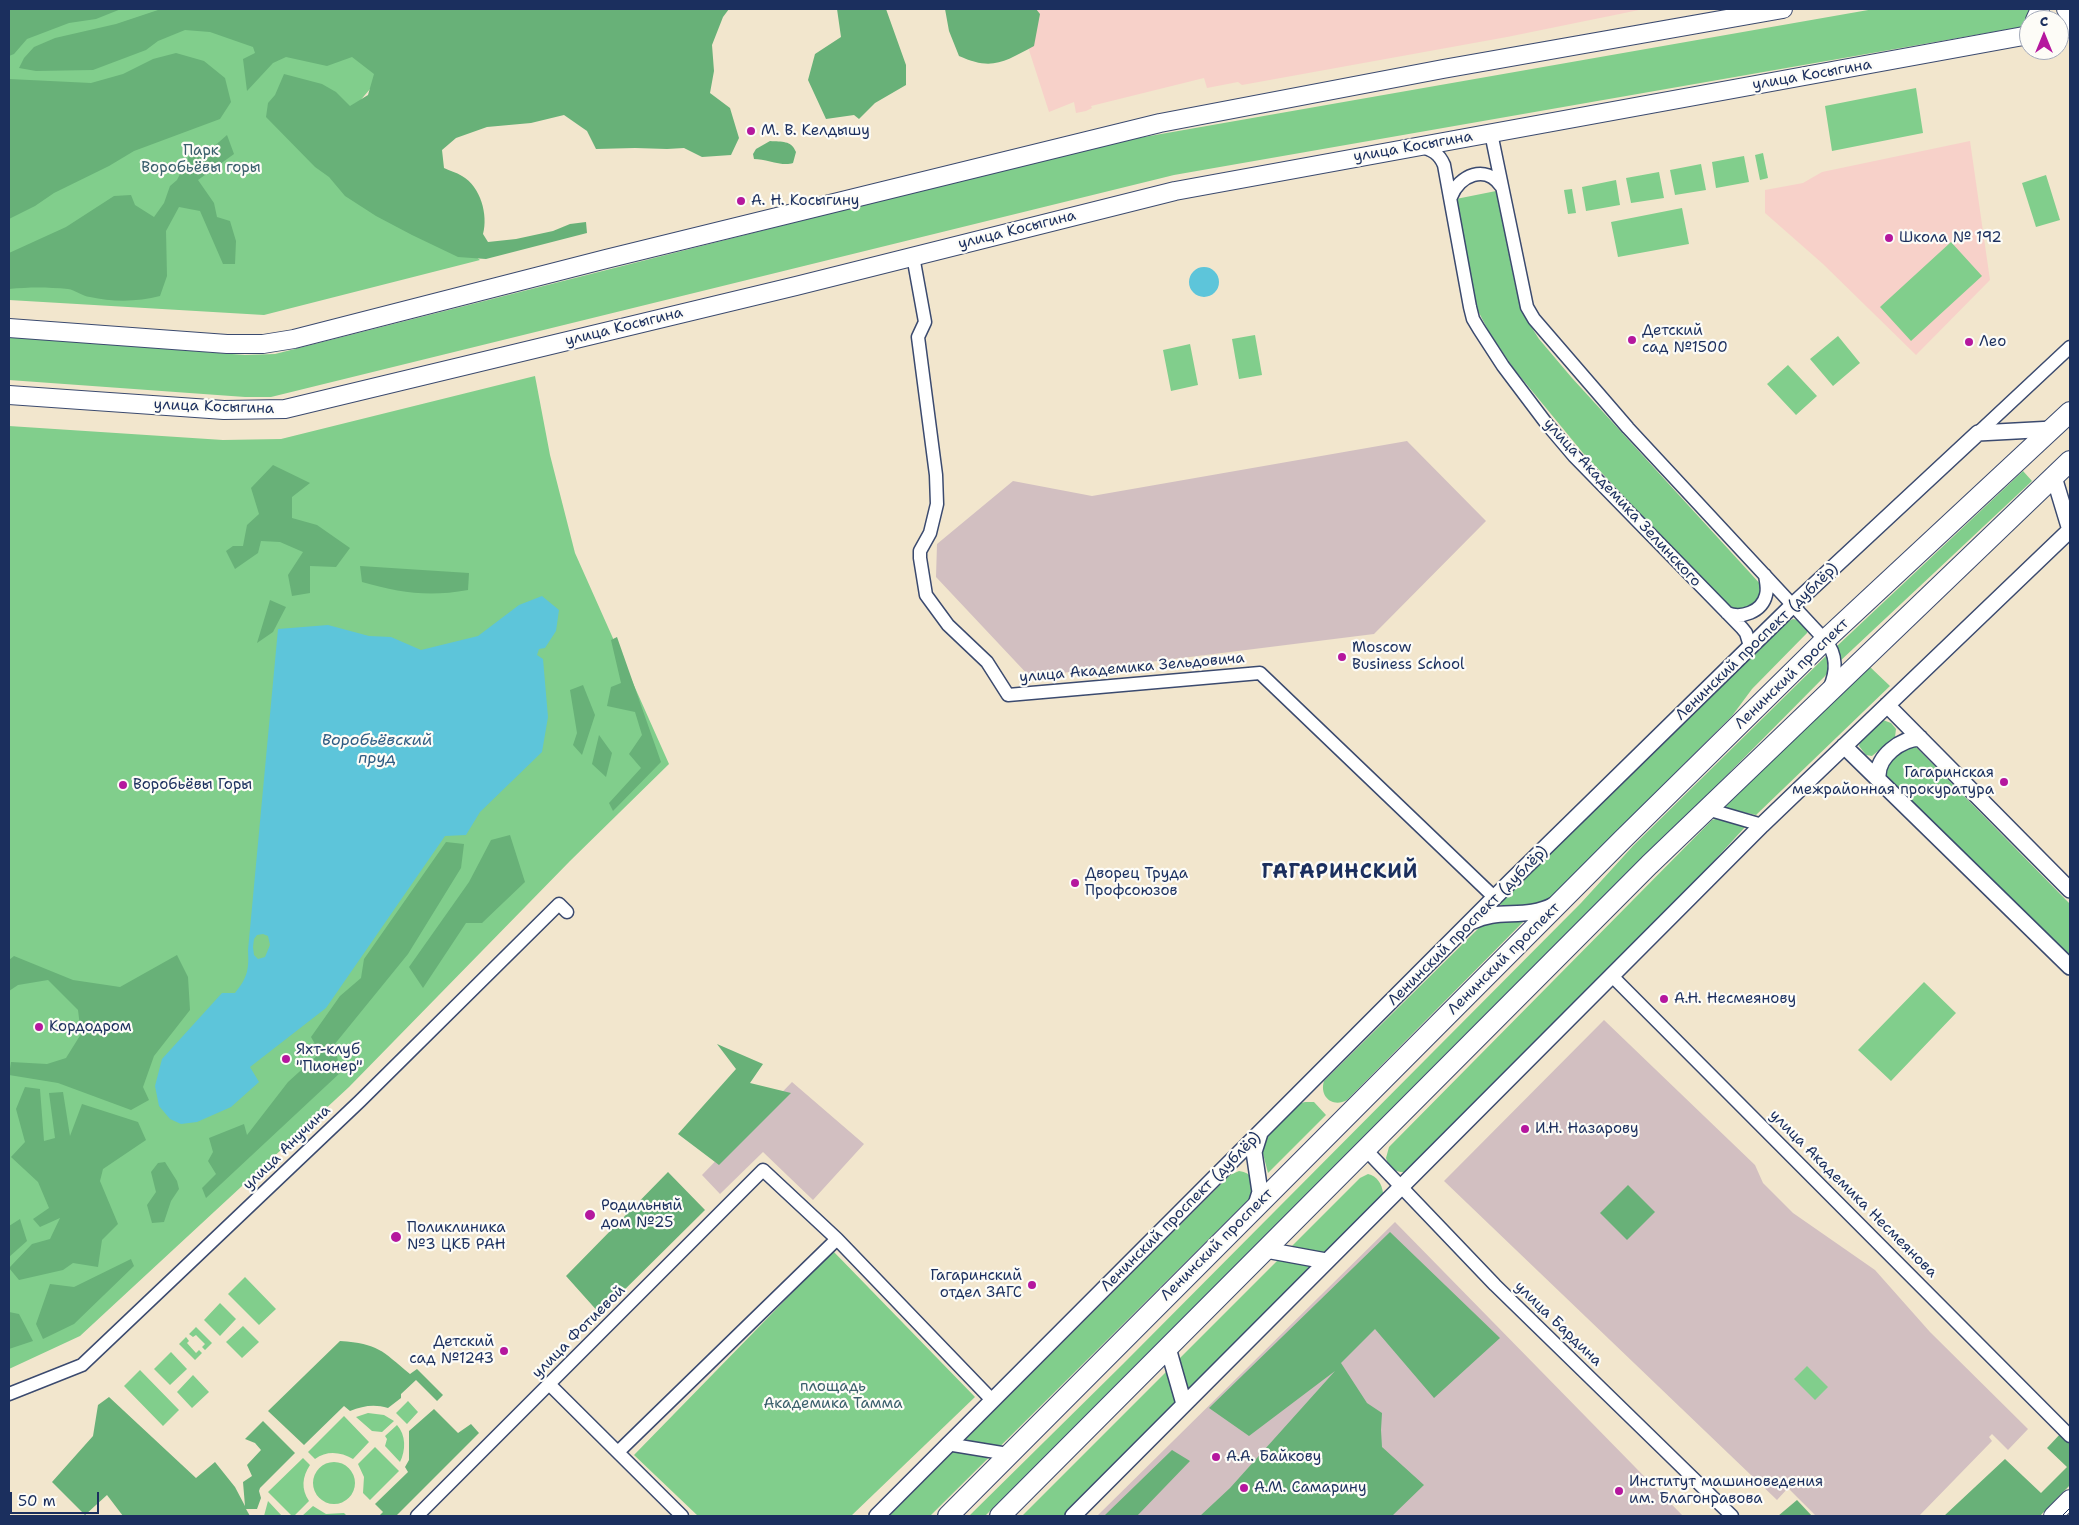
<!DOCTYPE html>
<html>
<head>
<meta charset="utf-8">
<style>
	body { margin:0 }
	#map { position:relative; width:2079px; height:1525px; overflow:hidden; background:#f2e6cd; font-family:"Shantell Sans",sans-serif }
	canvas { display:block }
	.frame { position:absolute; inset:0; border:10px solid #1b2f5e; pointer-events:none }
	.north { position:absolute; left:2019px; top:10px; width:50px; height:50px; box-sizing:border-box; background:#fdfcf7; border:1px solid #a3aaba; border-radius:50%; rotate:0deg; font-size:14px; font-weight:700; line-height:20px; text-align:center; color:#1b2f5e }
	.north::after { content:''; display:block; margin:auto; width:18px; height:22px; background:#b5179e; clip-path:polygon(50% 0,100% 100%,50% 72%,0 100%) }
	.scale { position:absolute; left:10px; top:1492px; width:89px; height:22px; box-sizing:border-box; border:2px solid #1b2f5e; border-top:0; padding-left:6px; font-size:15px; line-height:18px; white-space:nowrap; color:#1b2f5e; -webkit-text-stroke:4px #fdfcf7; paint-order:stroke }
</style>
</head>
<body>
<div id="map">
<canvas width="2079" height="1525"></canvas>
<div class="frame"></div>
<div class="north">С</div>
<div class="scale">50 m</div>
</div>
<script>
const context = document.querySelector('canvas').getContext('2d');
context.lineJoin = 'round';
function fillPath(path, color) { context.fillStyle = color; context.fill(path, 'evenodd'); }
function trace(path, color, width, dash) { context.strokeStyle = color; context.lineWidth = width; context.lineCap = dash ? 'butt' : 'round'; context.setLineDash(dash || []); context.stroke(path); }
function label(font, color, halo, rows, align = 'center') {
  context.font = font + ' "Shantell Sans",sans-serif'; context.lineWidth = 4.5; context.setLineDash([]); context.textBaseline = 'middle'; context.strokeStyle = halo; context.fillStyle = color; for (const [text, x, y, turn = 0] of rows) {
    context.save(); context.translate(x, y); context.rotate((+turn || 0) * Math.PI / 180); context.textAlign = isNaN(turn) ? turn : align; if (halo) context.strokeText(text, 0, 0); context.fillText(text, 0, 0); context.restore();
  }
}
fillPath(new Path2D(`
	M 1018,9 L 1644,9 L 1507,37 L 1242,85 L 1238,82 L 1207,88 L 1204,78 L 1091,106 L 1092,108 L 1086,111 L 1076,113 L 1074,102 L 1049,112 L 1028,47 Z
	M 1970,141 L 1990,280 L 1916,355 L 1823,264 L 1765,213 L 1765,190 L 1803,183 L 1822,172 Z`), '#f7d1c9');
fillPath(new Path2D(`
	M 1407,441 L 1486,521 L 1374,634 L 1030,677 L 936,577 L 937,544 L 1013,481 L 1092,496 Z
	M 1604,1020 L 1755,1165 L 1763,1183 L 1793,1213 L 1875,1270 L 1930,1332 L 2028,1429 L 2008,1450 L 1992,1434 L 1989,1437 L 1992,1441 L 1919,1516 L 1816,1516 L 1788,1488 L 1777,1500 L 1444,1181 Z
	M 792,1082 L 864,1144 L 813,1200 L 763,1152 L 720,1194 L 702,1175 Z
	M 1395,1222 L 1683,1516 L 1097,1516 Z`), '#d2bfc1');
fillPath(new Path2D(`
	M 9,9 L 615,9 L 388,68 L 347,116 L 361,162 L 480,260 L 264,315 L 9,300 Z
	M 1874,9 L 2030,9 L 2031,16 L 2021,27 L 1174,175 L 271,397 L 245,397 L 9,380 L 9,337 L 245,355 L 275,354 L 1104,144 Z
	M 1916,88 L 1923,133 L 1832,151 L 1825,106 Z
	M 1763,153 L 1768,178 L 1760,180 L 1755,155 Z
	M 1744,156 L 1749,182 L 1716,188 L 1712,162 Z
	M 1701,164 L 1706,190 L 1675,195 L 1670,170 Z
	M 1659,172 L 1664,198 L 1631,203 L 1626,178 Z
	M 2046,175 L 2060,220 L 2036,227 L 2022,183 Z
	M 1616,180 L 1620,205 L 1586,211 L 1582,187 Z
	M 1572,189 L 1576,213 L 1568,214 L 1564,190 Z
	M 1496,191 L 1516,289 L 1525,317 L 1539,339 L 1572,378 L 1762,586 L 1762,595 L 1751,607 L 1734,613 L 1583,453 L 1514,369 L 1489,332 L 1476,307 L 1456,199 Z
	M 1682,208 L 1689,244 L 1618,257 L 1611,222 Z
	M 1951,242 L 1982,276 L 1911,341 L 1880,307 Z
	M 1255,335 L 1262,375 L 1239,379 L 1232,339 Z
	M 1838,336 L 1860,363 L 1833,386 L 1810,359 Z
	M 1190,344 L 1198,385 L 1171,391 L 1163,350 Z
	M 1788,365 L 1817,396 L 1796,415 L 1767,384 Z
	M 535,376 L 550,455 L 575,553 L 669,764 L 570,861 L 349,1087 L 80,1336 L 9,1369 L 9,426 L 223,440 L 281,439 Z
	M 2023,471 L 2032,481 L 1838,663 L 1836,647 Z
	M 1793,619 L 1798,620 L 1808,630 L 1807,633 L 1752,689 L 1732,716 L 1543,905 L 1521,909 L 1497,904 L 1785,623 Z
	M 1828,654 L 1830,671 L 1532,972 L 985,1516 L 969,1516 L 1123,1364 L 1581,903 L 1633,846 Z
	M 1869,666 L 1890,686 L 1756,815 L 1724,808 Z
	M 1883,720 L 1891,723 L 1896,729 L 1895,737 L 1872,756 L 1866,755 L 1859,746 L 1860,742 Z
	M 1907,743 L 1915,746 L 2070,904 L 2070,960 L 1882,772 L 1884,762 Z
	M 1719,818 L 1746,826 L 1655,925 L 1407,1172 C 1396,1173 1389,1169 1386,1158 L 1389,1147 L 1712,820 Z
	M 1488,919 L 1525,920 L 1347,1100 C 1333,1108 1319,1097 1324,1081 Z
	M 1924,982 L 1956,1013 L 1891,1081 L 1858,1050 Z
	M 1305,1102 L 1314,1102 L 1326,1115 L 1268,1173 L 1260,1142 L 1298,1104 Z
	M 1239,1171 C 1253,1173 1253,1181 1255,1193 L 930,1516 L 889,1516 L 1230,1175 Z
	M 1368,1174 C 1377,1176 1382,1184 1383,1193 L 1381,1199 L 1065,1516 L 1022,1516 L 1360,1178 Z
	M 833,1251 L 975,1397 L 851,1516 L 698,1516 L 634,1455 Z
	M 245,1277 L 276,1309 L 259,1325 L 228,1294 Z
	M 220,1303 L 236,1319 L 220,1336 L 204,1320 Z
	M 243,1326 L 259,1342 L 242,1358 L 226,1342 Z
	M 196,1327 L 212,1343 L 205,1350 L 202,1347 L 205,1344 L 196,1335 L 193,1337 L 189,1334 Z
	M 186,1337 L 189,1341 L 187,1343 L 196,1353 L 199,1350 L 202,1353 L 195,1360 L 179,1344 Z
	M 171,1352 L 187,1369 L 170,1385 L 154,1369 Z
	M 1807,1366 L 1828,1387 L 1815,1400 L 1794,1379 Z
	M 140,1370 L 179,1410 L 163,1426 L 124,1386 Z
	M 193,1375 L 209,1392 L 192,1408 L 177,1392 Z
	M 408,1401 L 418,1412 L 407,1424 L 396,1413 Z
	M 368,1413 L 384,1415 L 394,1421 L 382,1432 L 372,1431 L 356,1417 Z
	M 344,1416 L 369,1442 L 353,1459 C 341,1452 327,1450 315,1459 L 308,1452 Z
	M 397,1425 C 406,1435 406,1450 400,1462 L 385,1446 L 387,1439 L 385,1436 Z
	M 375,1447 L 399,1471 L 370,1500 L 363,1493 L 364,1477 L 358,1464 Z
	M 303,1458 L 310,1465 C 302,1477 301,1489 309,1501 L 294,1516 L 292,1516 L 268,1492 Z
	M313 1483a21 21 0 1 1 42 0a21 21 0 1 1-42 0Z
	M 268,1501 L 282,1516 L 264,1516 Z
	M 313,1506 L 326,1514 L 344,1513 L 347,1516 L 302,1516 Z`), '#81ce8c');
fillPath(new Path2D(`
	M 9,9 L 121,9 L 96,19 L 69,23 L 27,39 L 14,54 L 9,56 Z
	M 161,9 L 729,9 L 723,17 L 712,45 L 714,71 L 710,93 L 730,108 L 739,138 L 731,155 L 702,157 L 684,148 L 667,149 L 635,148 L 596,149 L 587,131 L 564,115 L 531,123 L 487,127 L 456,138 L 442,150 L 444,168 C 450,171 456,172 462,176 C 481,187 488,215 483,234 L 488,242 L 516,239 L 553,231 L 570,224 L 586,222 L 587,233 L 486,259 L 458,257 L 412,235 L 376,216 L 345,196 L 329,177 L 315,167 L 266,117 L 268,103 L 275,95 L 284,74 L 322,84 L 336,92 L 350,106 L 368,95 L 374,74 L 352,57 L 327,66 L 286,57 L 273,63 L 247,91 L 243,59 L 255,53 L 253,47 L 210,32 L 185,30 L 158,41 L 146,50 L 93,70 L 36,71 L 19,68 L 24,58 L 34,47 L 55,38 L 116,24 Z
	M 837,9 L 886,9 L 906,65 L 906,85 L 875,103 L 859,119 L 854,115 L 826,119 L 808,80 L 815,54 L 841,37 Z
	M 945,9 L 1036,9 L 1040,14 L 1034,46 C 1004,62 992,71 959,56 L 949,31 Z
	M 176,53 L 204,61 L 225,78 L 231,102 L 220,119 L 134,151 L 109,166 L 54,193 L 35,206 L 9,219 L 9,79 L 91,83 L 123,74 L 153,59 Z
	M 227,135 L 234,154 L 198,180 L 214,203 L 217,217 L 230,221 L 236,241 L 235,264 L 223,264 L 200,211 L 179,207 L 166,231 L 167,276 L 160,296 C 138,302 112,302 90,297 C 82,296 75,290 68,289 C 47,287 29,287 9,289 L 9,253 L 66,227 L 114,196 L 131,195 L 135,205 L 154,217 L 164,203 L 170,186 L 177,180 L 189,156 L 211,149 Z
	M 770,141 C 782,142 791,140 796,152 L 793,163 C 783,167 766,159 754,159 L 753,154 L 756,149 Z
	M 273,465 L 310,483 L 292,497 L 292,518 L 317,525 L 350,548 L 336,567 L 310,566 L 310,593 L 292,596 L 288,575 L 303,552 L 280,542 L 261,541 L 258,553 L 235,569 L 226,551 L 233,546 L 243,546 L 247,525 L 259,514 L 251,488 Z
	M 360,566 L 469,573 L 468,590 C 429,597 400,593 362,582 Z
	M 270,600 L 286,607 L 273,632 L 257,643 Z
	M 617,637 L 661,762 L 613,811 L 609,803 L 641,768 L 629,754 L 642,735 L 635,712 L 607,706 L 611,687 L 621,683 L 611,640 Z
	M 583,685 L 595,715 L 582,755 L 573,745 L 577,733 L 570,690 Z
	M 599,735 L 612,753 L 606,777 L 592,764 Z
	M 510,835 L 525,882 L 482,923 L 466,923 L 423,988 L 409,967 L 469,882 L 491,840 Z
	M 446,842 L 464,844 L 461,868 L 408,954 L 334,1045 L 341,1072 L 206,1198 L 202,1188 L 216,1174 L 208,1161 L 213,1152 L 209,1138 L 244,1124 L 247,1135 L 288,1082 L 320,1053 L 311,1037 L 340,996 L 361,978 L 364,959 Z
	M 177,955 L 188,977 L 190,1010 L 154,1056 L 143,1087 L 149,1100 L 131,1110 L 58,1083 L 9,1075 L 11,1062 L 47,1064 L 66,1058 L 81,1034 L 78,1010 L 48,980 L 18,985 L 9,991 L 9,960 L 14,956 L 73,980 L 120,987 Z
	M 717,1044 L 763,1064 L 750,1083 L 791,1093 L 719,1165 L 678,1134 L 736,1069 Z
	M 25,1087 L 40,1089 L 44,1141 L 55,1138 L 49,1093 L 63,1092 L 70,1136 L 82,1104 L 138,1122 L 146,1140 L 103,1169 L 100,1181 L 118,1224 L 102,1240 L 98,1267 L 73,1263 L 63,1270 L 19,1280 L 9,1268 L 32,1244 L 50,1239 L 60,1218 L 40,1227 L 33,1219 L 49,1208 L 38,1182 L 11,1157 L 25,1142 L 16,1109 Z
	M 165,1162 L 177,1181 L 179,1189 L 171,1201 L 164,1222 L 152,1223 L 147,1205 L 156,1192 L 151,1172 L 158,1163 Z
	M 668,1172 L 705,1210 L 600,1314 L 566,1276 Z
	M 1628,1185 L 1655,1212 L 1627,1240 L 1600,1213 Z
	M 20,1219 L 27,1241 L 9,1257 L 9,1226 Z
	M 1390,1232 L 1500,1338 L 1434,1398 L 1375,1329 L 1341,1363 L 1367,1403 L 1382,1413 L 1381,1430 L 1382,1447 L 1424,1485 L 1392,1516 L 1200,1516 L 1230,1488 L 1335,1371 L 1249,1436 L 1209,1408 Z
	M 131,1259 L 134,1266 L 74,1324 L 43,1339 L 36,1324 L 50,1284 L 74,1287 Z
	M 9,1312 L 19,1314 L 33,1341 L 9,1349 Z
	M 340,1341 C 379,1344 381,1350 410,1374 L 417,1369 L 443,1395 L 437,1401 L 416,1380 L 401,1394 L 401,1398 L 388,1408 C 374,1404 363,1406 350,1411 L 344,1406 L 304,1445 L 268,1411 Z
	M 109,1397 L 196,1478 L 215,1462 L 235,1487 L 245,1506 L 243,1482 L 252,1476 L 247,1465 L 261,1450 L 255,1443 L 245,1439 L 263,1421 L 295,1453 L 260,1488 L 259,1491 L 261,1498 L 257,1509 L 246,1509 L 250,1516 L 123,1516 L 107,1495 L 85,1515 L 52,1482 L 93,1436 L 98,1405 Z
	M 434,1409 L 458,1433 L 471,1424 L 479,1433 L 396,1516 L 379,1516 L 383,1512 L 375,1504 L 408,1472 L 405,1467 L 409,1460 L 409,1431 Z
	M 2062,1432 L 2070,1440 L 2070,1485 L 2040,1516 L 1944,1516 L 2005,1459 L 2041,1493 L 2067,1467 L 2047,1448 Z
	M 1172,1450 L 1190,1461 L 1137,1516 L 1104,1516 Z
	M 1797,1500 L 1812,1516 L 1778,1516 Z`), '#68b178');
fillPath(new Path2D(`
	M1189 282a15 15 0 1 1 30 0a15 15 0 1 1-30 0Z
	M 542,596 L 559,610 L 556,631 L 545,648 L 539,649 L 537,655 L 543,659 L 548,717 L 542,752 L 480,812 L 466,835 L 445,836 L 326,1008 L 250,1067 L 259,1082 L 231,1107 L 197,1122 L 181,1124 L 170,1119 L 159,1106 L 155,1086 L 162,1059 L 222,993 L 235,993 C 248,977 249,969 248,950 L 278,629 L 328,625 L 369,636 L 391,637 L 421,650 L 478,636 L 519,605 ZM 263,934 L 268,936 L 270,945 L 265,957 L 258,959 L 254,955 L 253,947 L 254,939 L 257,935 Z`), '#5dc5da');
const minor = new Path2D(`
	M 1491,133 L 1527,307 L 1534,319 L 1628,428 L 1825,640 C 1837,654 1837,672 1829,689
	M 1420,146 C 1432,150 1439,153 1444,165 L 1470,307 L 1473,319 L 1479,329 L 1503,366 L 1546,423 L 1574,456 L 1742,628 L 1746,633 L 1750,646
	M 1451,197 C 1459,175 1486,164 1501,186
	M 913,256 L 925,322 L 918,337 L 936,475 L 937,504 L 930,533 L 920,551 L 920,558 L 926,595 L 948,625 L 987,662 L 1008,695 L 1260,673 L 1495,898
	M 1978,433 L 2070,347
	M 1727,613 C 1741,619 1762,612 1766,595 C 1768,589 1766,582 1765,575
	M 1707,809 L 1762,825
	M 1612,976 L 2070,1436
	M 1366,1150 L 1495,1285 L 1732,1516
	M 549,1384 L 682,1516
	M 9,1394 L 82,1365 L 360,1101 L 559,904 L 567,912
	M 947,1444 L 1008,1454
	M 618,1452 L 837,1239
	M 417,1516 L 763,1170 L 837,1239 L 992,1400`);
const tertiary = new Path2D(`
	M 2054,477 L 2070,530
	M 1887,705 L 2070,890
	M 1844,746 L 2070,967
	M 1878,777 C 1877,756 1901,739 1920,738
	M 1473,921 C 1498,908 1526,920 1554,905
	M 1255,1208 L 1260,1192 L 1254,1152 L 1260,1133
	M 1266,1250 L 1326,1261
	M 1168,1348 L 1184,1404
	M 877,1516 L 1512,880 L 1793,605 L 1978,433 L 2053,429
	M 1073,1516 L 1762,825 L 2070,530`);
const secondary = new Path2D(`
	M 2066,9 L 2070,15
	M 2035,20 L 2040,9
	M 2059,30 L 2070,28
	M 9,328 L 227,344 L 263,344 L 294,339 L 606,259 L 1160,123 L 1443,69 L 1783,9
	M 9,395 L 224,410 L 285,409 L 796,286 L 1175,191 L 2029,35
	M 2053,1516 L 2070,1499`);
const primary = new Path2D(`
	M 948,1516 L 1622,840 L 1825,640 L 2070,412
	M 1000,1516 L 1649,865 L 2070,461`);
trace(minor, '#3b4a6f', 15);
trace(tertiary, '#3b4a6f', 18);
trace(secondary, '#3b4a6f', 20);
trace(primary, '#3b4a6f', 22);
trace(minor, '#fff', 12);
trace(tertiary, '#fff', 15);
trace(secondary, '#fff', 18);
trace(primary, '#fff', 20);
trace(new Path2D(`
	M 2062,1516 L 2070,1508`), '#1b2f5e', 1);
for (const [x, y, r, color] of [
	[751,131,5,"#b5179e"],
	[741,201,5,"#b5179e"],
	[1889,238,5,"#b5179e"],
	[1632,340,5,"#b5179e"],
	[1969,342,5,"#b5179e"],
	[1342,657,5,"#b5179e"],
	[2004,782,5,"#b5179e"],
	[123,785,5,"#b5179e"],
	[1075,883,5,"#b5179e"],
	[1664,999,5,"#b5179e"],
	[39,1027,5,"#b5179e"],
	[286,1059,5,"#b5179e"],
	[1525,1129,5,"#b5179e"],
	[590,1215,6,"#b5179e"],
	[396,1237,6,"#b5179e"],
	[1032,1285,5,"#b5179e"],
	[504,1351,5,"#b5179e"],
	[1216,1457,5,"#b5179e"],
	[1244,1488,5,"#b5179e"],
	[1619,1491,5,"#b5179e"]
]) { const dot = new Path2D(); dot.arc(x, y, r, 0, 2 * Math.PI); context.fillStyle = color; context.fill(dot); trace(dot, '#fdfcf7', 2); }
label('15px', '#1b2f5e', '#fdfcf7', [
	["улица Косыгина",1812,75,-10],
	["улица Косыгина",1413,147,-10],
	["улица Косыгина",1017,230,-14],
	["улица Косыгина",624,327,-14],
	["улица Косыгина",214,407,2],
	["улица Академика Зелинского",1622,503,47],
	["Ленинский проспект (дублёр)",1757,642,-44],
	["улица Академика Зельдовича",1132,668,-5],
	["Ленинский проспект",1792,674,-44],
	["Ленинский проспект (дублёр)",1468,926,-45],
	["Ленинский проспект",1504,959,-45],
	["улица Анучина",287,1148,-44],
	["улица Академика Несмеянова",1853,1194,45],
	["Ленинский проспект (дублёр)",1181,1212,-45],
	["Ленинский проспект",1217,1245,-45],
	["улица Бардина",1558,1324,44],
	["улица Фотиевой",579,1332,-45]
]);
label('15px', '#1b2f5e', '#fdfcf7', [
	["М. В. Келдышу",761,131],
	["А. Н. Косыгину",751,201],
	["Школа № 192",1899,238],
	["Детский",1642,331],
	["сад №1500",1642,348],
	["Лео",1979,342],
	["Moscow",1352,648],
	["Business School",1352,665],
	["Гагаринская",1994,773,"right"],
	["межрайонная прокуратура",1994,790,"right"],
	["Воробьёвы Горы",133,785],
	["Дворец Труда",1085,874],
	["Профсоюзов",1085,891],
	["А.Н. Несмеянову",1674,999],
	["Кордодром",49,1027],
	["Яхт-клуб",296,1050],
	["\"Пионер\"",296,1067],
	["И.Н. Назарову",1535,1129],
	["Родильный",601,1206],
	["дом №25",601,1223],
	["Поликлиника",407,1228],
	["№3 ЦКБ РАН",407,1245],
	["Гагаринский",1022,1276,"right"],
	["отдел ЗАГС",1022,1293,"right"],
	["Детский",494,1342,"right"],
	["сад №1243",494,1359,"right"],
	["А.А. Байкову",1226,1457],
	["Институт машиноведения",1629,1482],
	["им. Благонравова",1629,1499],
	["А.М. Самарину",1254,1488]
], 'left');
label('15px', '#3a5f6c', '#fdfcf7', [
	["Парк",201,151],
	["Воробьёвы горы",201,168],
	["площадь",833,1387],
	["Академика Тамма",833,1404]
]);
label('italic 16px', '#2f5c83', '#fdfcf7', [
	["Воробьёвский",377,741],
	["пруд",377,759]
]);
context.letterSpacing = '1px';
label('bold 20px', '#1b2f5e', '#fdfcf7', [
	["ГАГАРИНСКИЙ",1340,873]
]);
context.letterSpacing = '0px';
</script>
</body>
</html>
